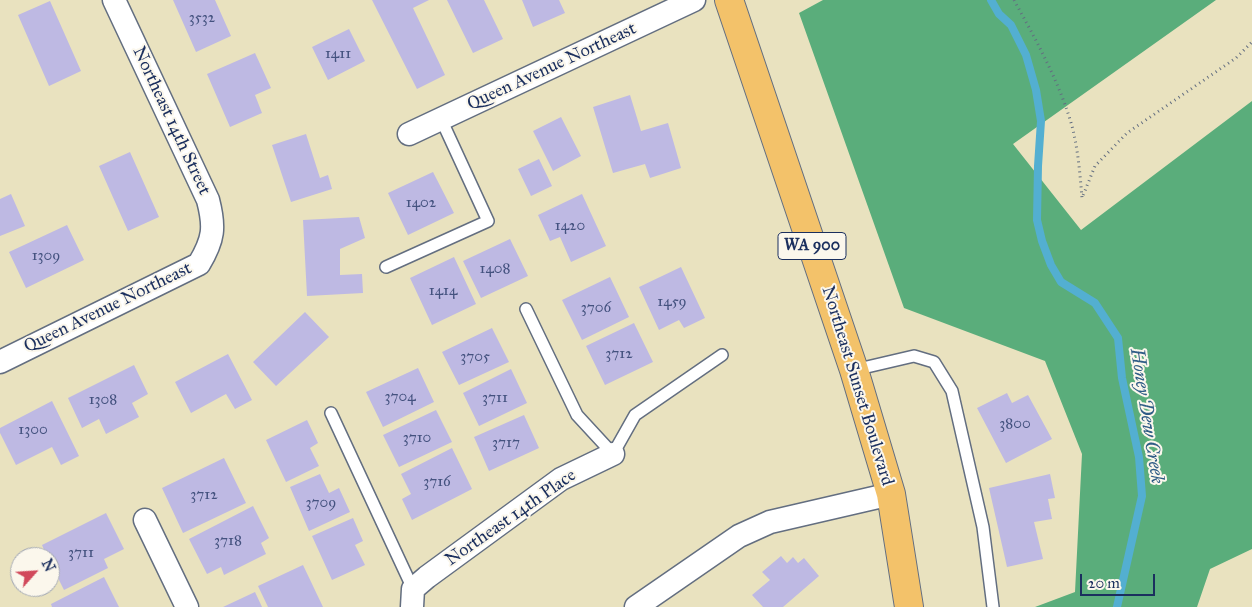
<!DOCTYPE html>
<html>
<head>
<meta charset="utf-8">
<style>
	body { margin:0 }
	#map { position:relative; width:1252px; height:607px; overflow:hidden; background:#e9e2bf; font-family:"IM FELL Great Primer",serif }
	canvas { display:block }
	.north { position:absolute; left:10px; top:547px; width:50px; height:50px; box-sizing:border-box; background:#fbf7ec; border:1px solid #a1a7b3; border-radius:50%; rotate:64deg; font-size:14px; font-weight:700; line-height:20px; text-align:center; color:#1b2f5e }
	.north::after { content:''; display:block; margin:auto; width:18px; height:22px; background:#d1495b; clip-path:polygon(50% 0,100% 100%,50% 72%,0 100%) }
	.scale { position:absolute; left:1080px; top:574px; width:75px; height:22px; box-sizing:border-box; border:2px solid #1b2f5e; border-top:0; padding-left:6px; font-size:15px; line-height:18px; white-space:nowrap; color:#1b2f5e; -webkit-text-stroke:4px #fbf7ec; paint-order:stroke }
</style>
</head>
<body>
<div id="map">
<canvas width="1252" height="607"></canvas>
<div class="north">N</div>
<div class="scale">20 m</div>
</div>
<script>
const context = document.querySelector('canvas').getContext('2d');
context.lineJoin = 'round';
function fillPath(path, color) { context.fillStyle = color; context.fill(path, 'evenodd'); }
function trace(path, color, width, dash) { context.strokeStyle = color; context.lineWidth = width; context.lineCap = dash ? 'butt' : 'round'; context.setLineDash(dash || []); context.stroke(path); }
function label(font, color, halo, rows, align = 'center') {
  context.font = font + ' "IM FELL Great Primer",serif'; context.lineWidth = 4; context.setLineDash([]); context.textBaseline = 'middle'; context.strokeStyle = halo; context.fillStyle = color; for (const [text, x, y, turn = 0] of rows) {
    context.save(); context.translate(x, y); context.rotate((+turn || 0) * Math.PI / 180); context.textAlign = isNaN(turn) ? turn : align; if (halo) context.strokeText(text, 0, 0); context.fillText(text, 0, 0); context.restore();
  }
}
fillPath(new Path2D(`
	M 823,0 L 1216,0 L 1013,144 L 1081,230 L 1252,101 L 1252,549 L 1210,569 L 1197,607 L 1035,607 L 1075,592 L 1082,454 L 1045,361 L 904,308 L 799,13 Z`), '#5aad7b');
trace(new Path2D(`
	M 991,0 L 999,14 L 1011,25 L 1026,55 L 1036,90 L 1041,121 L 1038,166 L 1037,220 L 1042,241 L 1051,265 L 1061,282 L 1095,303 L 1118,338 L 1122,378 L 1139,457 L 1142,496 L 1117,607`), '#53afd1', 8);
fillPath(new Path2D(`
	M 173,0 L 215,0 L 231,36 L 196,52 Z
	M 372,0 L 429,0 L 413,8 L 445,75 L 417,89 Z
	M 447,0 L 484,0 L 503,39 L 473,53 Z
	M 522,0 L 559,0 L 565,13 L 533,27 Z
	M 50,1 L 81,71 L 49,86 L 18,15 Z
	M 349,29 L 365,61 L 328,80 L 312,47 Z
	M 255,53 L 271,88 L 255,95 L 262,113 L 230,127 L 207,74 Z
	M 630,95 L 641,131 L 668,123 L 681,168 L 650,178 L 645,164 L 613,173 L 593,107 Z
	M 561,117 L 581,156 L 553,171 L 533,131 Z
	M 306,134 L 320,178 L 328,175 L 332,189 L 291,202 L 272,145 Z
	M 130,152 L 159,217 L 128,231 L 99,166 Z
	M 539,159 L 552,186 L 531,196 L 518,169 Z
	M 433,172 L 454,213 L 408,235 L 388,193 Z
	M 11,194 L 25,226 L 0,236 L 0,199 Z
	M 582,194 L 606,246 L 571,262 L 560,237 L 550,241 L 538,215 Z
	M 359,217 L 365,238 L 340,249 L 340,275 L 362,274 L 363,293 L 307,296 L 303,220 Z
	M 67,225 L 84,260 L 26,288 L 9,252 Z
	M 510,239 L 528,276 L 481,298 L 463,261 Z
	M 454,257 L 476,304 L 432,325 L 410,278 Z
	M 681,267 L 705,318 L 684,328 L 679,320 L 659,330 L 639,287 Z
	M 610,277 L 629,317 L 582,340 L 562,300 Z
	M 305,312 L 329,337 L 276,386 L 253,362 Z
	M 634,323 L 653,362 L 605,385 L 586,346 Z
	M 492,328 L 509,362 L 459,385 L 442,352 Z
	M 228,354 L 252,400 L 235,409 L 226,394 L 191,413 L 175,382 Z
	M 134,365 L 148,394 L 132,403 L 139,417 L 106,434 L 99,419 L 82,428 L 68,398 Z
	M 418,368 L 434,402 L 383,427 L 366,392 Z
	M 511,369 L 527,403 L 479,426 L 463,393 Z
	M 1007,393 L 1012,403 L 1028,395 L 1052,439 L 1006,463 L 977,408 Z
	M 52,401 L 79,456 L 61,465 L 52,447 L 16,465 L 0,433 L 0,428 Z
	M 436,410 L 452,442 L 399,467 L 383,435 Z
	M 524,415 L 539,448 L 489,471 L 474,437 Z
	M 307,420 L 318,443 L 310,448 L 319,466 L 286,482 L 266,440 Z
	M 452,448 L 472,489 L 412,520 L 402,499 L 411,494 L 401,474 Z
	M 224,458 L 246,503 L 183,533 L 162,488 Z
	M 320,474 L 329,493 L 339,488 L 350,512 L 309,531 L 290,487 Z
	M 1050,474 L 1055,498 L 1048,499 L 1052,519 L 1034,522 L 1043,559 L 1007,567 L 989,488 Z
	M 253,506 L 269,538 L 261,543 L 266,554 L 224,575 L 221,567 L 207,574 L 189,539 Z
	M 106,513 L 124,549 L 104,559 L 108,568 L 64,590 L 50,562 L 50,557 L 47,557 L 42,545 Z
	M 353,518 L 363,541 L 355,545 L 365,565 L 332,580 L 312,536 Z
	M 781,556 L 787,563 L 793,557 L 798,563 L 804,558 L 819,576 L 783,607 L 763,607 L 752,595 L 770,580 L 762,572 Z
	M 303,565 L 323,607 L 268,607 L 258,586 Z
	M 104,577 L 119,607 L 52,607 L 51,604 Z
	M 255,592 L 262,607 L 223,607 Z`), '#beb9e3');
const lane = new Path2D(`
	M 386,267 L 488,221 L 441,119
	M 526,309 L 577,415 L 613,454 L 635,415 L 722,355
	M 854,370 L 914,356 L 934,362 L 952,391 L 983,527 L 993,607
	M 331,413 L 413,589`);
const street = new Path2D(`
	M 409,134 L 694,0
	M 0,362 L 199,264 C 214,239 215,227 208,200 L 114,0
	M 145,520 L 187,607
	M 412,607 L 413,589 L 427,577 L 561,479 L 613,454
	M 636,607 L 739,536 L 770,522 L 891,494`);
const primary = new Path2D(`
	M 729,0 L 854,370 L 891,494 L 909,607`);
trace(lane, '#636e80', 14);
trace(street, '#636e80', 25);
trace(primary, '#636e80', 30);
trace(new Path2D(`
	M 1014,0 C 1036,40 1059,81 1072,126 C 1078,149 1080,174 1082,198 L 1095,166 L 1127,133 L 1236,58 L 1252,42`), '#636e80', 3, [1, 4]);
trace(lane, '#fff', 11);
trace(street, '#fff', 22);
trace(primary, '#f3c26a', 28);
label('15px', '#44527f', null, [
	["3532",202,18],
	["1411",338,54],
	["1402",421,203],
	["1420",570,226],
	["1309",46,256],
	["1408",495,269],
	["1414",443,291],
	["1459",672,302],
	["3706",596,308],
	["3712",619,354],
	["3705",475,357],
	["3704",400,397],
	["3711",495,398],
	["1308",103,400],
	["3800",1015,424],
	["1300",33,430],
	["3710",417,438],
	["3717",506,443],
	["3716",437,482],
	["3712",204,495],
	["3709",321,503],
	["3718",228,541],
	["3711",81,553]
]);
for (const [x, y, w] of [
	[812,246,68]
]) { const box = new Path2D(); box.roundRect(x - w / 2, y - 13.5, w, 27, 4); context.fillStyle = '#fbf7ec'; context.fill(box); trace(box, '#1b2f5e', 1); }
label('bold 16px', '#1b2f5e', null, [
	["WA 900",812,246]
]);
label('18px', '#1b2f5e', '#fbf7ec', [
	["Queen Avenue Northeast",552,67,-25],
	["Northeast 14th Street",171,121,65],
	["Queen Avenue Northeast",108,308,-26],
	["Northeast Sunset Boulevard",857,386,73],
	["Northeast 14th Place",511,518,-35]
]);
label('italic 19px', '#2f5c86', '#fbf7ec', [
	["Honey Dew Creek",1146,416,81]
]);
</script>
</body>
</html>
